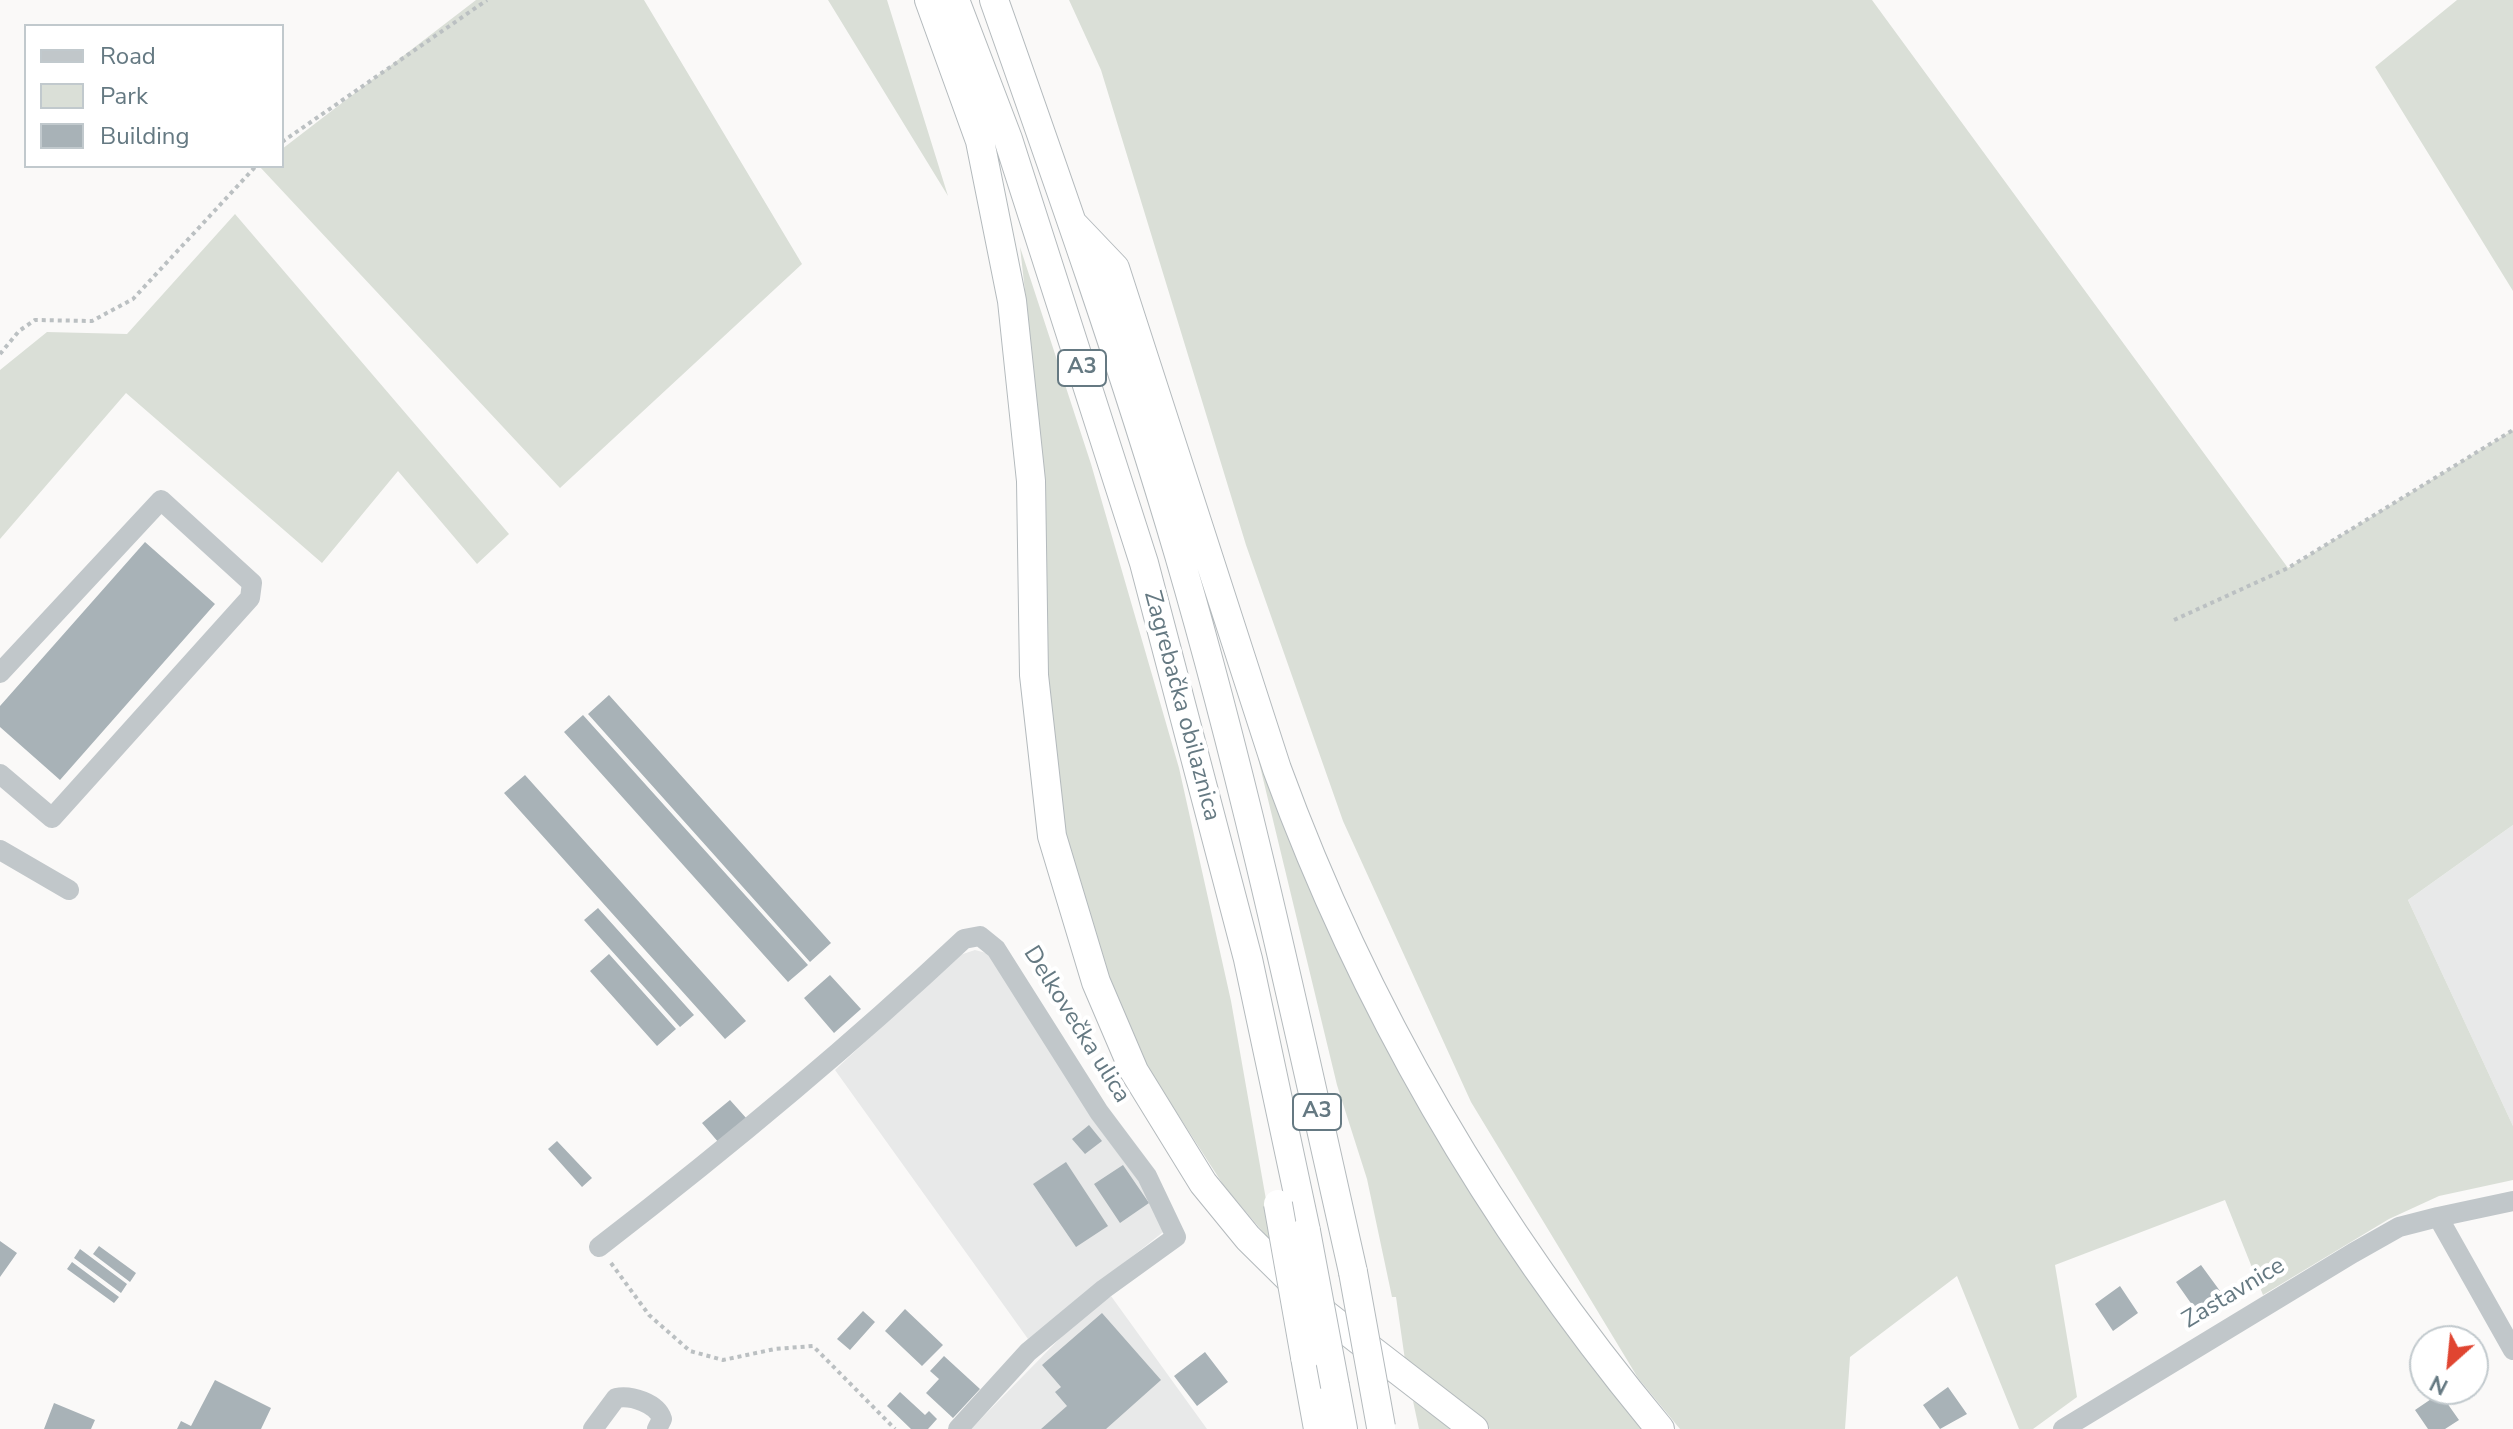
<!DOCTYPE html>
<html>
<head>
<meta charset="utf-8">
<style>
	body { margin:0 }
	#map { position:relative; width:2513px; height:1429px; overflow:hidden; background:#faf9f8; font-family:"Nunito Sans",sans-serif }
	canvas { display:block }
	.legend { position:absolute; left:24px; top:24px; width:260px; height:144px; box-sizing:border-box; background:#fff; border:2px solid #c1c9cd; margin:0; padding:10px 14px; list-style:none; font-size:24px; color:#657982 }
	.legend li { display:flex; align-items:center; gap:16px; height:40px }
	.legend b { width:40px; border:2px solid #c1c9cd }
	.north { position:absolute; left:2409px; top:1325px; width:80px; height:80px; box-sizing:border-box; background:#fff; border:2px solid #c1c9cd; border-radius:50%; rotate:207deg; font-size:22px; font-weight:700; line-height:32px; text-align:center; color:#657982 }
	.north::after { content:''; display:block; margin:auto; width:28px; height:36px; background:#e04531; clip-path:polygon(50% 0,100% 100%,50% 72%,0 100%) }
</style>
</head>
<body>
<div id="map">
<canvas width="2513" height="1429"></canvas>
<ul class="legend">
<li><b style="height:10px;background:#c1c7ca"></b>Road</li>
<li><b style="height:22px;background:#dadfd7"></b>Park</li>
<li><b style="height:22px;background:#a8b2b7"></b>Building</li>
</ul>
<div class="north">N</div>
</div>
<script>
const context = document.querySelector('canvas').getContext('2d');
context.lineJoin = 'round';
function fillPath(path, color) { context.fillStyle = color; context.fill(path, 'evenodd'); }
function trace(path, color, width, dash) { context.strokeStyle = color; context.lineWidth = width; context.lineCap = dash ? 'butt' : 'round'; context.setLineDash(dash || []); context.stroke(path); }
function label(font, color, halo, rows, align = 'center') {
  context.font = font + ' "Nunito Sans",sans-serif'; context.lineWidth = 8; context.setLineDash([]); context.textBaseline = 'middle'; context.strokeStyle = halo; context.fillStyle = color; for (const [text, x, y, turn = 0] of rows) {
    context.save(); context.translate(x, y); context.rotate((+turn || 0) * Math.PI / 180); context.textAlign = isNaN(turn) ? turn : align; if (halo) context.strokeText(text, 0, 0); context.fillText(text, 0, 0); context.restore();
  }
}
fillPath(new Path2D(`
	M 2513,825 L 2513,1126 L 2408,900 Z
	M 975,950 L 990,954 L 1152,1197 L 1167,1229 L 1028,1339 L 835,1070 L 957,956 Z
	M 1111,1296 L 1207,1429 L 971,1429 L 1079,1319 Z`), '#e8e9e9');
fillPath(new Path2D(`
	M 476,0 L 644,0 L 802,264 L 560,488 L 260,167 L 282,166 L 282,149 Z
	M 828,0 L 887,0 L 948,196 Z
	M 1069,0 L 1872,0 L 2288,568 L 2513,430 L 2513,825 L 2408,900 L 2513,1126 L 2513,1180 L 2439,1196 L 2389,1219 L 2263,1295 L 2225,1200 L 2055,1265 L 2077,1397 L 2033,1429 L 2019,1429 L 1957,1276 L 1850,1357 L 1845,1429 L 1680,1429 L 1638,1378 L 1471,1102 L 1343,821 L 1246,545 L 1101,70 Z
	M 2457,0 L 2513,0 L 2513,291 L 2375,67 Z
	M 235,214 L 509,534 L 477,564 L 398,471 L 322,563 L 126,393 L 0,539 L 0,370 L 47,332 L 127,334 Z
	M 1020,247 L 1091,464 L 1179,768 L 1231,1001 L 1274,1245 L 1224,1186 L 1144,1062 L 1100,958 L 1064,827 L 1048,686 L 1032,353 Z
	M 1261,757 L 1531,1281 L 1642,1429 L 1490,1429 L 1406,1367 L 1396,1297 L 1392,1297 L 1367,1179 L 1337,1085 L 1258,758 Z
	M 1413,1401 L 1452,1429 L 1419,1429 Z`), '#dadfd7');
fillPath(new Path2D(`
	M 145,542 L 215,604 L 60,780 L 0,727 L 0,706 Z
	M 609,695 L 831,943 L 810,962 L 588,714 Z
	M 583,715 L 808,965 L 788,982 L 564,732 Z
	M 525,775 L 746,1021 L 725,1039 L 504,793 Z
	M 598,908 L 694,1015 L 680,1027 L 584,920 Z
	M 609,954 L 676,1029 L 657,1046 L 590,971 Z
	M 830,975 L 861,1009 L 834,1033 L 804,998 Z
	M 730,1100 L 747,1119 L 719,1143 L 702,1123 Z
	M 1089,1125 L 1102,1141 L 1085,1154 L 1072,1139 Z
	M 557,1141 L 592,1178 L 582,1187 L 548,1149 Z
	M 1066,1162 L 1108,1226 L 1076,1247 L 1033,1184 Z
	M 1123,1165 L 1149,1203 L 1120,1223 L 1094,1184 Z
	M 0,1241 L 17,1253 L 0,1277 Z
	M 99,1246 L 136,1273 L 130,1282 L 93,1254 Z
	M 80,1249 L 127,1284 L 121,1293 L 74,1258 Z
	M 72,1262 L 119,1297 L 114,1303 L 67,1269 Z
	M 2201,1265 L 2220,1291 L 2195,1309 L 2176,1282 Z
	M 2120,1286 L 2138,1313 L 2113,1331 L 2095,1304 Z
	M 905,1309 L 943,1345 L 922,1366 L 885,1331 Z
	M 863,1311 L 875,1322 L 850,1350 L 837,1339 Z
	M 1102,1313 L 1161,1380 L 1106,1429 L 1041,1429 L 1067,1406 L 1055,1392 L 1061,1387 L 1042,1365 Z
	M 2473,1347 L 2484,1363 L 2473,1371 Z
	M 1205,1352 L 1228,1382 L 1197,1406 L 1174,1376 Z
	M 944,1356 L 980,1389 L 953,1418 L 926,1393 L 939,1379 L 930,1371 Z
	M 215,1380 L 271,1408 L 261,1429 L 177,1429 L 181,1421 L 191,1426 Z
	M 1948,1387 L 1967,1414 L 1940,1429 L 1923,1405 Z
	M 900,1392 L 925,1415 L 929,1411 L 937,1419 L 928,1429 L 911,1429 L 887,1406 Z
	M 2440,1393 L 2459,1420 L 2445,1429 L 2428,1429 L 2415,1410 Z
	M 54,1403 L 95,1420 L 91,1429 L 44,1429 Z`), '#a8b2b7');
const highway = new Path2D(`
	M 929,0 L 980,141 L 1012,301 L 1031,481 L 1034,675 L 1052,836 L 1096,982 L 1134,1071 L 1203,1183 L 1248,1238 L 1325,1314 L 1474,1429
	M 955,0 L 1008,139 L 1144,563 L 1248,959 L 1306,1231
	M 994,0 C 1059,184 1124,368 1179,555 C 1248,791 1299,1032 1353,1272
	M 1074,225 L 1115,268 L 1277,769 C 1365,1010 1496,1232 1660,1429
	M 1305,1357 L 1318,1429
	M 1335,1386 L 1343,1429`);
trace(highway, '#b4babd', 30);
trace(new Path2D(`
	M 282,142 L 487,0
	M 0,354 L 19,331 L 35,320 L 92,321 L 133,299 L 256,166
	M 2174,620 L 2288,568 L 2513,430
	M 611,1263 L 649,1315 L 690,1351 L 723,1360 L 775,1349 L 813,1346 L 895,1429`), '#bbc0c2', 4, [4, 4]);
trace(new Path2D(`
	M 0,673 L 161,500 L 252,583 L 250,598 L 52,818 L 0,774
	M 0,850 L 69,890
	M 2438,1217 L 2513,1201
	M 599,1247 C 725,1150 848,1048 964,939 L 980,936 L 996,949 L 1099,1112 L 1147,1176 L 1176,1237 L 1104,1289 L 1028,1352 L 958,1429
	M 593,1429 L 616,1398 C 631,1395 657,1403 662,1419 L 657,1429
	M 2063,1429 L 2353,1253 L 2399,1227 L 2438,1217 L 2513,1350`), '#c1c7ca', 20);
trace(highway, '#fff', 28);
const highwayBridge = new Path2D(`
	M 1278,1204 L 1305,1357
	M 1306,1231 L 1335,1386
	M 1353,1272 L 1381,1427`);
trace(highwayBridge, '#b4babd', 30, []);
trace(highwayBridge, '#fff', 28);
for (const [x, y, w] of [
	[1082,368,48],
	[1317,1112,48]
]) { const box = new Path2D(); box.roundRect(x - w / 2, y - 18, w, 36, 6); context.fillStyle = '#fff'; context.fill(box); trace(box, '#657982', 2); }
label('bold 22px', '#657982', null, [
	["A3",1082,368],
	["A3",1317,1112]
]);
label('24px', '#657982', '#fff', [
	["Zagrebačka obilaznica",1181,706,75],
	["Delkovečka ulica",1076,1025,58],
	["Zastavnice",2234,1294,-31]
]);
</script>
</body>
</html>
